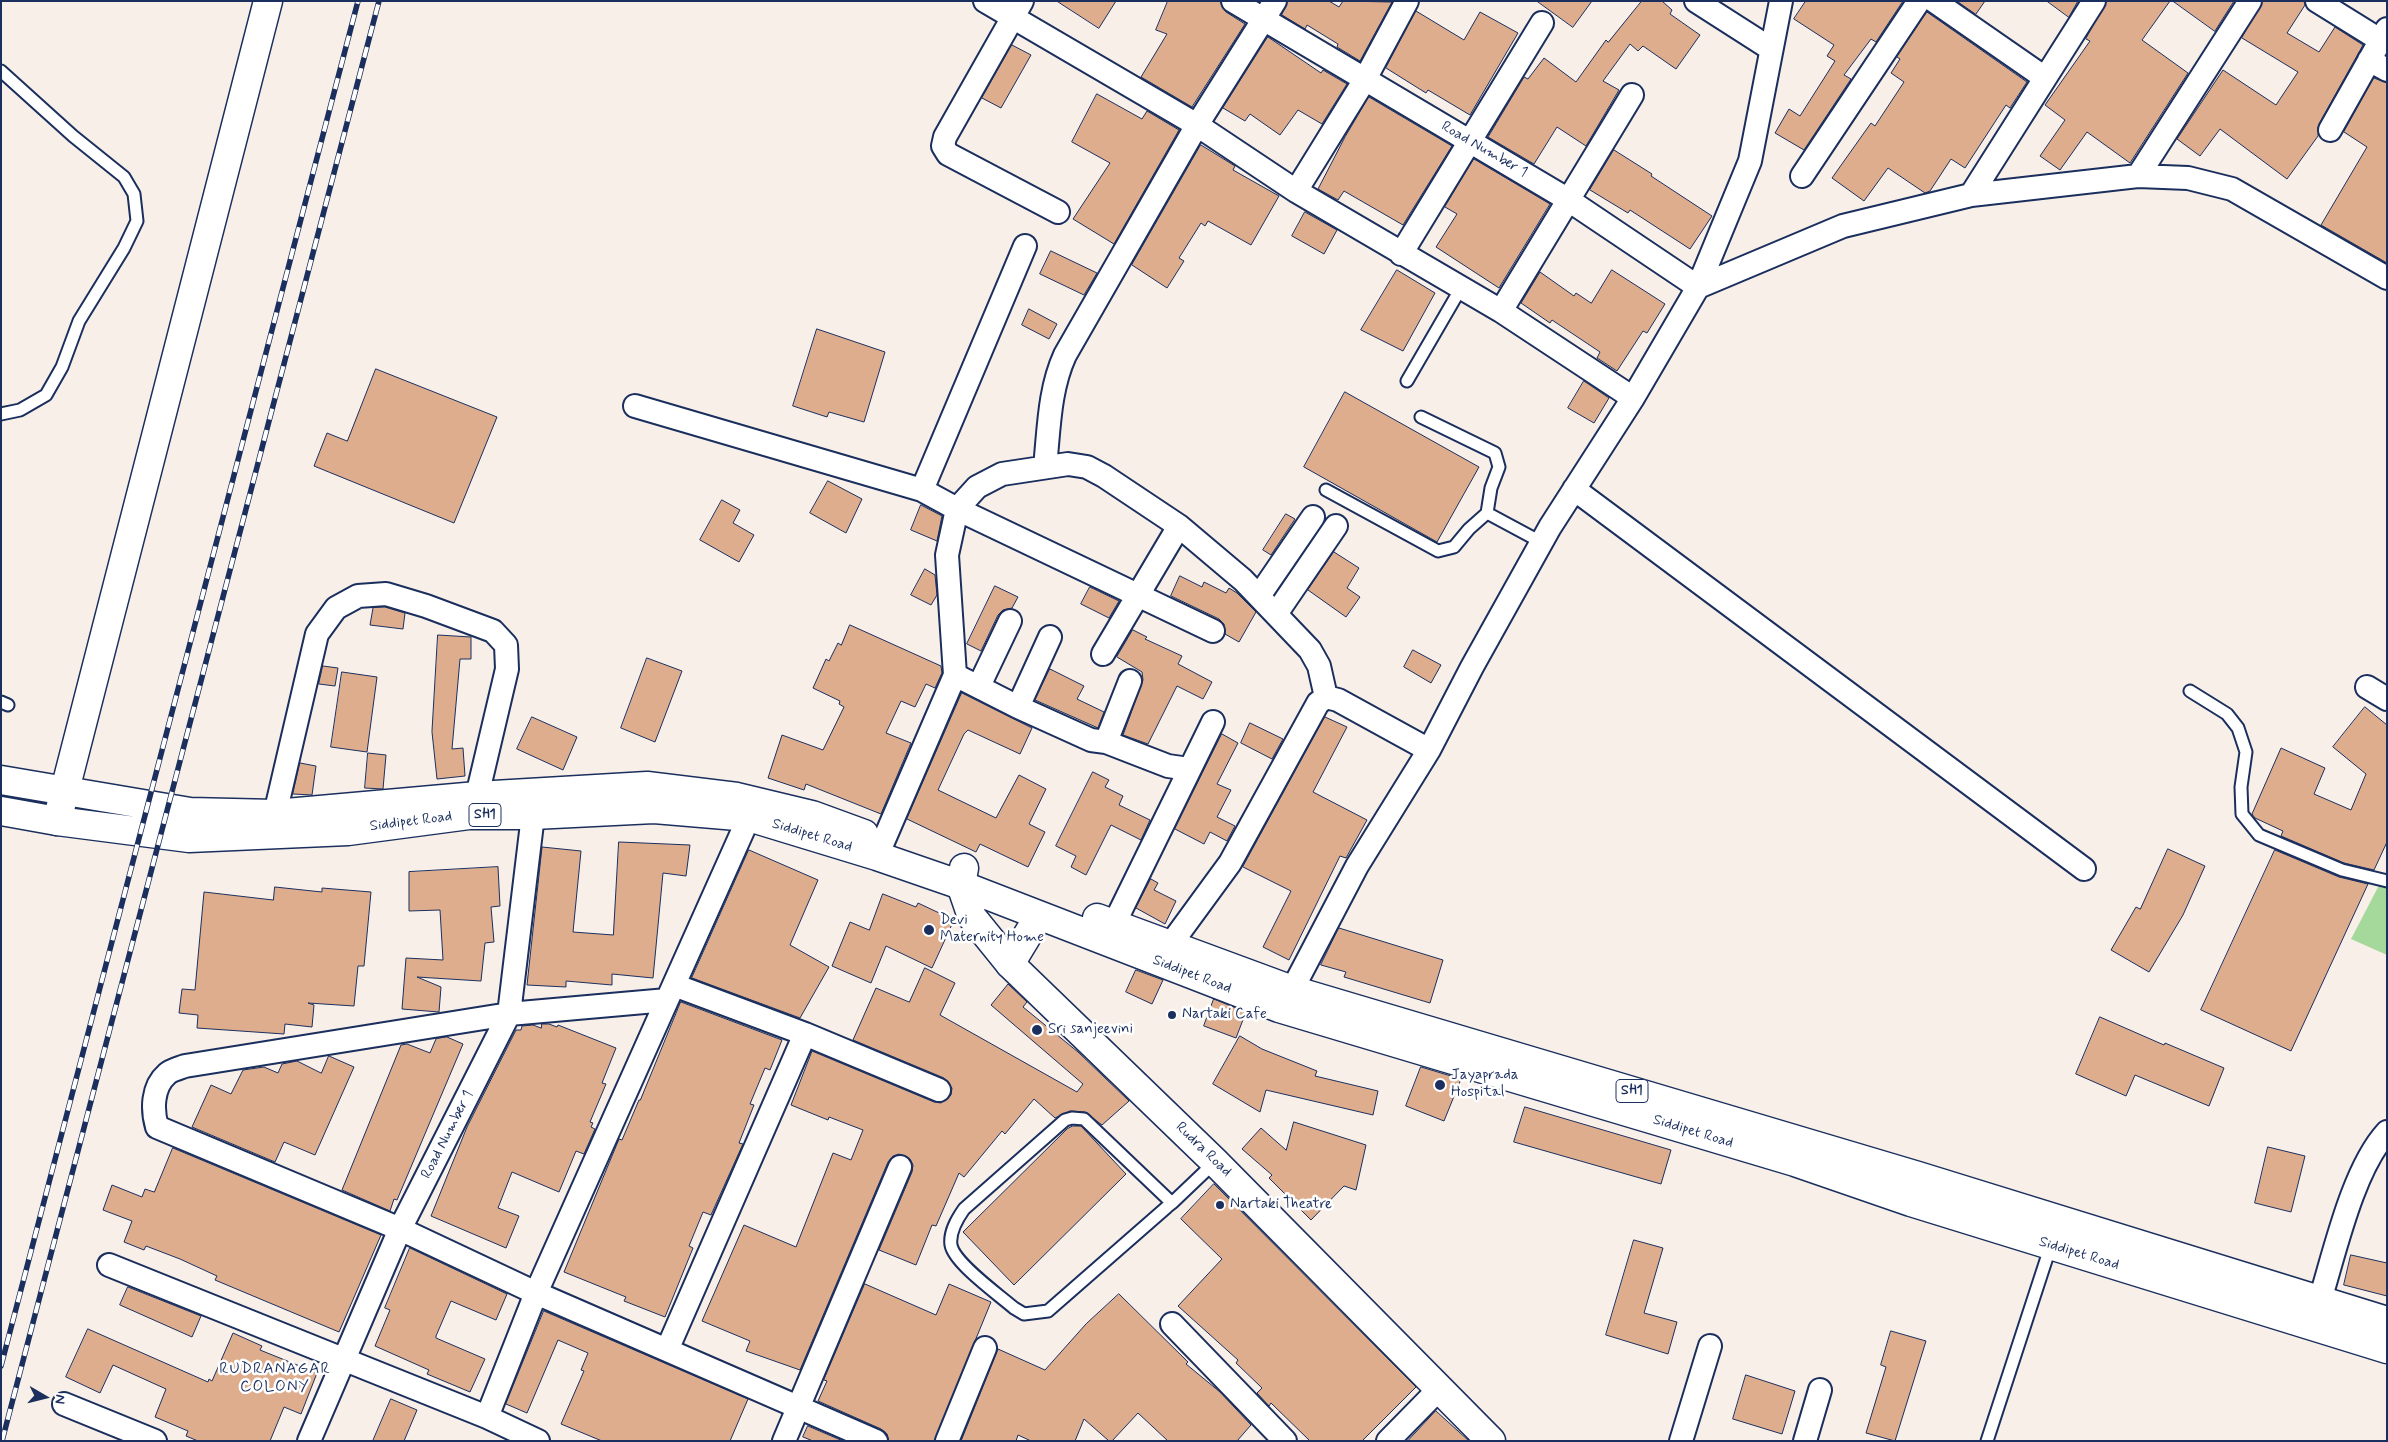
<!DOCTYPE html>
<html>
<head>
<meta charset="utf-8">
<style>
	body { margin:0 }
	#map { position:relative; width:2388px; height:1442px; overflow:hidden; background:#f8efe8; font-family:Mynerve,sans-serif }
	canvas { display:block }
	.frame { position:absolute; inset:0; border:2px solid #1b2f5e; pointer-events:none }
	.north { position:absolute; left:20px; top:1372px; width:50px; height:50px; -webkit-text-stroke:4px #fff; paint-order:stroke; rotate:98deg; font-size:14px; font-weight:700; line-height:20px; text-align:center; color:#1b2f5e }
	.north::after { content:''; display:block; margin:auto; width:18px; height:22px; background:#1b2f5e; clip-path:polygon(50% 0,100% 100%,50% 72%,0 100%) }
</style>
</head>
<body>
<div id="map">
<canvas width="2388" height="1442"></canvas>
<div class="frame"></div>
<div class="north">N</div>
</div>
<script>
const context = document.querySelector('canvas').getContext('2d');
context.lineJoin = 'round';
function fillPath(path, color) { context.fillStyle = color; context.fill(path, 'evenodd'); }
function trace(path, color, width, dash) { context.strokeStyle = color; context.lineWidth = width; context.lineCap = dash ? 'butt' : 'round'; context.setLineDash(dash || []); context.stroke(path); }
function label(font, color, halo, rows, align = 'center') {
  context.font = font + ' Mynerve,sans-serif'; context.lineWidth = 5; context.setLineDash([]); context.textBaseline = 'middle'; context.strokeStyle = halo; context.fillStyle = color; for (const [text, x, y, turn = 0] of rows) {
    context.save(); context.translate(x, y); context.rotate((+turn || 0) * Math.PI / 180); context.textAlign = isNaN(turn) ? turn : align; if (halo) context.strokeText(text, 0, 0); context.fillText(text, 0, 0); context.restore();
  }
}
fillPath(new Path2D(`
	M 2387,870 L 2387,955 L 2351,939 Z`), '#a5d99c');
const building = new Path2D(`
	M 1057,1 L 1116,1 L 1099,28 Z
	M 1168,1 L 1220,1 L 1226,12 L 1245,24 L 1192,107 L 1141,77 L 1167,34 L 1156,30 Z
	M 1288,1 L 1329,1 L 1339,7 L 1343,1 L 1392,2 L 1360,61 L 1337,47 L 1338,44 L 1307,25 L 1305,29 L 1282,15 Z
	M 1537,1 L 1592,1 L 1573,27 Z
	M 1642,1 L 1662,1 L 1672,10 L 1670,14 L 1700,35 L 1676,69 L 1643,46 L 1638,51 L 1630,44 L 1603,81 L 1619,90 L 1586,146 L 1557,127 L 1534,164 L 1488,137 L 1524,77 L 1528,79 L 1544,58 L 1576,82 L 1606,40 L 1608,42 Z
	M 1806,1 L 1903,1 L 1876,42 L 1871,39 L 1844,75 L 1851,79 L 1804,150 L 1775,133 L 1789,109 L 1800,116 L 1835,61 L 1827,56 L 1834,45 L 1794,19 Z
	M 1957,1 L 1985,1 L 1976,14 Z
	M 2047,1 L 2078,1 L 2069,17 Z
	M 2107,1 L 2170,1 L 2142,40 L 2188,73 L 2130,163 L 2087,132 L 2060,170 L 2040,156 L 2065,120 L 2045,105 L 2090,41 L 2086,39 Z
	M 2173,1 L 2234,1 L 2215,31 Z
	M 2263,1 L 2304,1 L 2305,5 L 2287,33 L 2319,52 L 2335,27 L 2363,45 L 2319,124 L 2318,136 L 2287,179 L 2220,129 L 2200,156 L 2177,139 L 2223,70 L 2276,105 L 2298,72 L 2242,38 Z
	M 1416,11 L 1464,40 L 1480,12 L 1518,33 L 1470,115 L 1428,90 L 1426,93 L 1386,68 Z
	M 1927,12 L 2027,82 L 2010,108 L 2006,105 L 1965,168 L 1951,159 L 1930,191 L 1925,193 L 1888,168 L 1864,201 L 1832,178 L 1871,123 L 1875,126 L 1904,82 L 1891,73 L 1900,59 L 1897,57 Z
	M 1268,37 L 1321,73 L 1323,70 L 1347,84 L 1322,124 L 1298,110 L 1280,135 L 1250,114 L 1245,121 L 1223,108 Z
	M 1012,45 L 1031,55 L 1001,108 L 982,98 Z
	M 2374,78 L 2387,83 L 2387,263 L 2321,225 L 2367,147 L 2344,132 Z
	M 1097,94 L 1142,119 L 1147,111 L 1179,130 L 1114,244 L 1073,219 L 1110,163 L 1072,142 Z
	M 1369,97 L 1452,146 L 1403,225 L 1344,191 L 1338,200 L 1318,189 L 1345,137 Z
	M 1201,145 L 1235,166 L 1233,170 L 1279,196 L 1251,245 L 1208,221 L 1205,226 L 1201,223 L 1179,258 L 1184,261 L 1167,288 L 1132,265 Z
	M 1614,150 L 1652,174 L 1651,176 L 1712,216 L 1690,249 L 1630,210 L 1628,213 L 1590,190 Z
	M 1474,159 L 1550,204 L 1499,288 L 1436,247 L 1457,214 L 1445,207 Z
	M 1305,212 L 1337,230 L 1324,254 L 1292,236 Z
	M 1051,251 L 1097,273 L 1084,295 L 1040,274 Z
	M 1397,270 L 1435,293 L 1403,351 L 1361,330 Z
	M 1612,270 L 1665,304 L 1647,333 L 1643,331 L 1617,371 L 1597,358 L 1600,352 L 1552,320 L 1550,323 L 1521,303 L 1540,272 L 1574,296 L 1576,293 L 1591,303 Z
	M 1029,309 L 1057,324 L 1049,339 L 1022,325 Z
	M 817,329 L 885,352 L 864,422 L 829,412 L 827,417 L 793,406 Z
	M 376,369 L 497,417 L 454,523 L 314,466 L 327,433 L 347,441 Z
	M 1584,381 L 1609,398 L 1594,423 L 1568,408 Z
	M 1345,392 L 1479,467 L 1437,542 L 1304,467 Z
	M 828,481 L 862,499 L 846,533 L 810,513 Z
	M 722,500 L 740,510 L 733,523 L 754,535 L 739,562 L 700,540 Z
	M 921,505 L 942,516 L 937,541 L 911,530 Z
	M 1286,514 L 1295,519 L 1271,555 L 1263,550 Z
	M 1334,552 L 1359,568 L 1347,588 L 1360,597 L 1346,617 L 1308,590 Z
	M 925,569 L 935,575 L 937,595 L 931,605 L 911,595 Z
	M 1180,576 L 1202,587 L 1204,582 L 1226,593 L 1229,588 L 1237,593 L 1256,612 L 1239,642 L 1225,634 L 1224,624 L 1219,619 L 1171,596 Z
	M 995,586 L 1018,597 L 1012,608 L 1003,610 L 998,615 L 981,651 L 967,644 Z
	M 1090,587 L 1119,601 L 1109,618 L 1081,604 Z
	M 385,607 L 405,613 L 403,629 L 370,625 L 373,608 Z
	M 850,625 L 941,666 L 942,673 L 935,688 L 926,684 L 915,707 L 901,701 L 886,733 L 911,743 L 881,814 L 806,784 L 804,790 L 768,778 L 782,735 L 823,750 L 844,707 L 839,704 L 840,701 L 813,688 L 826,659 L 829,661 L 838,643 L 841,645 Z
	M 1133,630 L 1147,637 L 1145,639 L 1182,656 L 1178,664 L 1212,682 L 1203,699 L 1177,686 L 1148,744 L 1123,735 L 1143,680 L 1142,672 L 1117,657 Z
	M 438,635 L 471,637 L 471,659 L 460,659 L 452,749 L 463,748 L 465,776 L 437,779 L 432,732 Z
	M 1413,650 L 1441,665 L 1431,683 L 1404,667 Z
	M 647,658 L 682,671 L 655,742 L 621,728 Z
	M 323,666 L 338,668 L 335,686 L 319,684 Z
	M 1050,669 L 1084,686 L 1077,699 L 1104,712 L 1098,728 L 1035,700 Z
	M 342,672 L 377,677 L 367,752 L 331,747 Z
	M 962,693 L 1032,728 L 1020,754 L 968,730 L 964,734 L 938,790 L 996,818 L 1019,775 L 1046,789 L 1029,824 L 1045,832 L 1028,867 L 980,844 L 976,852 L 907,819 Z
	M 2365,707 L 2387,725 L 2387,842 L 2374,870 L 2344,863 L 2281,836 L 2283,831 L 2255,818 L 2252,814 L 2281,748 L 2325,768 L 2314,794 L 2351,810 L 2366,774 L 2333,747 Z
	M 532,717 L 577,737 L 563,770 L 517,749 Z
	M 1325,717 L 1347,727 L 1313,792 L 1367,820 L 1346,858 L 1340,856 L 1289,960 L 1263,947 L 1291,891 L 1243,867 Z
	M 1250,723 L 1283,739 L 1272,759 L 1241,743 Z
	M 1222,734 L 1238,743 L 1217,784 L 1231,790 L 1217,817 L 1235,826 L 1227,841 L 1210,832 L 1204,844 L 1175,829 Z
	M 368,753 L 386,755 L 383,789 L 365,788 Z
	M 300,763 L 316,766 L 312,795 L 293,794 Z
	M 1093,772 L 1109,780 L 1105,787 L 1123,796 L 1119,805 L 1150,820 L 1141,840 L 1111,825 L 1086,875 L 1071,867 L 1076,856 L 1056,846 Z
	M 619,842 L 690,845 L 686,876 L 663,873 L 653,978 L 612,974 L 612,985 L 566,981 L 566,987 L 527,985 L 542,847 L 581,851 L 573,932 L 613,935 Z
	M 2168,849 L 2205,866 L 2183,915 L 2149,972 L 2111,950 L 2136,907 L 2140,909 Z
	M 749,850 L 818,880 L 790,945 L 829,967 L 800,1018 L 692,978 Z
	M 2275,850 L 2339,877 L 2368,884 L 2291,1051 L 2201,1010 Z
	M 498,867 L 500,906 L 491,907 L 494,942 L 485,943 L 481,981 L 417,977 L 441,987 L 439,1012 L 402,1009 L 406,958 L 443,960 L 440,910 L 409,911 L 409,872 Z
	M 1151,879 L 1158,883 L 1154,890 L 1176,901 L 1165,924 L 1136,908 Z
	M 275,887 L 322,892 L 322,888 L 371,892 L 364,966 L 358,966 L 354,1006 L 308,1003 L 314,1005 L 312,1027 L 285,1024 L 284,1034 L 197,1028 L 198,1015 L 179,1013 L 182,989 L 195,990 L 204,892 L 273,900 Z
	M 883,894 L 916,907 L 918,903 L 954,920 L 932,968 L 886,946 L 871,983 L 832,966 L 850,922 L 869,930 Z
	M 1339,928 L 1443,960 L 1430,1003 L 1344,977 L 1346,972 L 1321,965 Z
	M 925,968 L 955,983 L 940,1015 L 1077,1092 L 1083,1084 L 991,1005 L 1008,984 L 1027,1002 L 1023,1007 L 1078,1052 L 1129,1101 L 1102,1125 L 1085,1112 L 1070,1111 L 1055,1118 L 1034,1099 L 1005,1134 L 1002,1131 L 964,1177 L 959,1173 L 936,1226 L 932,1225 L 916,1265 L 879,1250 L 912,1172 L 913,1165 L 910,1159 L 899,1154 L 893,1156 L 888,1162 L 800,1370 L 746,1351 L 750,1341 L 702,1321 L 744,1225 L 796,1247 L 833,1153 L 851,1160 L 863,1130 L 829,1117 L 828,1120 L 791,1105 L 812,1051 L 934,1102 L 941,1103 L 951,1095 L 952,1088 L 944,1078 L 853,1040 L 876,988 L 909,1002 Z
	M 1136,970 L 1163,980 L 1152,1004 L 1126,992 Z
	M 1214,999 L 1246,1012 L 1236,1038 L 1204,1026 Z
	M 681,1002 L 782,1040 L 770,1070 L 765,1068 L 750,1104 L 754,1105 L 739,1143 L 743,1144 L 711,1215 L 703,1212 L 689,1246 L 693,1248 L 665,1317 L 624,1301 L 626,1297 L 564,1272 L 619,1139 L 622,1140 L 639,1100 L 640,1100 Z
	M 2100,1017 L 2164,1045 L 2165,1043 L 2224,1068 L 2209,1106 L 2135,1075 L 2126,1096 L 2076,1074 Z
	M 542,1024 L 549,1024 L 557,1027 L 558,1025 L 616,1048 L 602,1083 L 606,1084 L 590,1122 L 593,1123 L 591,1127 L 595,1129 L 584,1154 L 576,1151 L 559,1192 L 512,1172 L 498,1208 L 519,1216 L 506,1248 L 431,1216 L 467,1127 L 516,1030 L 521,1030 L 522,1026 L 533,1025 L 541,1028 Z
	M 1240,1036 L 1262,1049 L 1317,1071 L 1315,1076 L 1378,1091 L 1373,1115 L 1266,1090 L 1260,1112 L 1213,1084 Z
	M 447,1037 L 463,1044 L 397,1200 L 394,1199 L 390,1211 L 342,1190 L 401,1045 L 407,1044 L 430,1053 L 436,1039 Z
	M 329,1056 L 354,1067 L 315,1155 L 284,1142 L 275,1162 L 192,1127 L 211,1085 L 231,1094 L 243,1070 L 264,1067 L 278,1073 L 282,1064 L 297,1061 L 321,1073 Z
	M 1421,1067 L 1461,1079 L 1444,1121 L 1406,1106 Z
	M 1525,1107 L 1671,1150 L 1661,1184 L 1514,1142 Z
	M 1294,1122 L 1366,1145 L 1356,1190 L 1344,1186 L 1311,1220 L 1269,1178 L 1272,1175 L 1242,1149 L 1261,1128 L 1286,1150 Z
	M 1073,1126 L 1081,1126 L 1126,1174 L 1014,1285 L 963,1232 L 1067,1129 Z
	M 2268,1147 L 2305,1156 L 2291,1212 L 2255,1203 Z
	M 173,1148 L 381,1235 L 339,1332 L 215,1280 L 217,1276 L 180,1259 L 146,1246 L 144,1250 L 124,1242 L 132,1221 L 103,1210 L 112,1185 L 142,1197 L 145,1189 L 154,1192 Z
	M 1214,1184 L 1416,1387 L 1362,1441 L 1310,1441 L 1271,1403 L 1269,1406 L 1257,1393 L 1262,1388 L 1236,1363 L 1238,1360 L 1178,1306 L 1222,1259 L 1181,1219 Z
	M 1634,1240 L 1663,1248 L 1644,1313 L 1677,1322 L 1668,1354 L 1606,1335 Z
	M 410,1248 L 507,1294 L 496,1320 L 451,1301 L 436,1336 L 436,1338 L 485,1359 L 470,1392 L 427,1374 L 429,1370 L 375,1346 L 390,1310 L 385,1308 Z
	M 2351,1255 L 2387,1263 L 2387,1296 L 2344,1285 Z
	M 865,1284 L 936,1315 L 949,1284 L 991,1302 L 934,1441 L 889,1441 L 887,1434 L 881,1429 L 818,1401 L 827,1381 L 824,1380 Z
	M 128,1287 L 201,1316 L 192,1337 L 120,1305 Z
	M 1119,1294 L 1188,1362 L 1186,1364 L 1220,1392 L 1251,1425 L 1237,1441 L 1168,1441 L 1138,1413 L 1112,1441 L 1109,1441 L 1084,1419 L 1075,1441 L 1031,1441 L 1018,1435 L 1016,1441 L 961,1441 L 998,1349 L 1045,1370 L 1086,1324 Z
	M 544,1311 L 748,1399 L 730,1441 L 602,1441 L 561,1424 L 584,1371 L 581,1370 L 588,1353 L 558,1340 L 527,1413 L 506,1404 Z
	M 88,1329 L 208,1382 L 209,1379 L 212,1381 L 233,1333 L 262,1346 L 260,1350 L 317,1373 L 301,1414 L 284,1407 L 270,1441 L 198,1441 L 186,1436 L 188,1431 L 155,1417 L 166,1389 L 113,1365 L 100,1393 L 66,1377 Z
	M 1891,1331 L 1926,1341 L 1895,1441 L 1866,1433 L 1886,1367 L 1881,1365 Z
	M 1746,1375 L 1795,1391 L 1782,1434 L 1733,1419 Z
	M 391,1399 L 417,1410 L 404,1441 L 373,1441 Z
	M 1436,1411 L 1469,1441 L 1408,1441 Z
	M 808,1426 L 843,1441 L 813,1441 L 803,1437 Z`);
fillPath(building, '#ddad8e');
trace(building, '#1b2f5e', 1);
const lane = new Path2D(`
	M 1,71 L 73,136 L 124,177 L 134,194 L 137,221 L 124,248 L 79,321 L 62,367 L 46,395 L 20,410 L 1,414
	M 1407,381 L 1461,288
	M 1421,417 L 1495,453 L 1499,467 L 1491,488 L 1487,513 L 1541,542
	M 1326,490 L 1438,551 L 1454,547 L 1469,529 L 1487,513
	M 2190,691 L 2227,714 L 2238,728 L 2246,752 L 2241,787 L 2242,814 L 2259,835 L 2342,870 L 2387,881
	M 1,702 L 8,705
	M 1172,1203 L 1084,1119 L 1072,1118 L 1065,1120 L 964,1209 C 957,1219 949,1232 951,1245 C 954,1263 999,1295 1014,1308 L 1024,1314 L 1048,1311 L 1167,1207 L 1172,1203 L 1215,1162
	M 1987,1441 L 2051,1245`);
const street = new Path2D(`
	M 985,1 L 1197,125 L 1296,191 L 1501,311 L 1633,398
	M 1022,1 L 945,137 L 943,146 L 948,154 L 1058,212
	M 1233,1 L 1567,199 L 1698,287 L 1843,226 L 1971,195 L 2138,176 L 2188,178 L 2232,189 L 2387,278
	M 1696,1 L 1771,49
	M 1934,1 L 2045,78
	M 2317,1 L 2380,40
	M 2369,60 L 2387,70
	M 2330,130 L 2387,29
	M 1802,176 L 1919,1
	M 2138,176 L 2250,1
	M 1296,191 L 1364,81 L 1407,1
	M 1971,195 L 2094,1
	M 1401,254 L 1542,23
	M 1501,311 L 1632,95
	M 635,406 L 922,490 L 957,509 L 1213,631
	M 1045,467 C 1049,429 1049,390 1065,355 L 1197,125 L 1275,1
	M 1574,489 L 2084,869
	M 922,490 L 1025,246
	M 1259,596 L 1313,517
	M 1276,614 L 1336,526
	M 1103,654 L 1179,526
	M 955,675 L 1018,707 L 1091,740 L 1106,742 L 1168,766 L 1189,769
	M 979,686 L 1010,621
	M 2367,687 L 2387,699
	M 1018,707 L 1050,637
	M 1106,742 L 1130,681
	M 275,814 L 317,634 L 336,608 L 358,596 L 386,594 L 426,606 L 493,631 L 506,645 L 507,669 L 477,796
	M 877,856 L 955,675 L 947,555 L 957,509 L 977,487 L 1002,474 L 1068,464 L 1087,467 L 1104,476 L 1179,526 L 1243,580 L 1310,650 L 1319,666 L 1326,697
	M 1114,924 L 1213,722
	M 1170,945 L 1230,863 L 1318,703 L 1326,697 L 1338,700 L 1429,750
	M 674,985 L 805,1034 L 939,1090
	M 1292,990 L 1357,866 L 1429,750 L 1472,667 L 1550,527 L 1633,398 L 1698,287 L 1750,161 L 1781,1
	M 667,1000 L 509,1014 L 185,1066 C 180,1068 171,1070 167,1074 C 152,1087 152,1110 157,1127 L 400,1229 L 536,1293 L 876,1441
	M 109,1265 L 487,1417 L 538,1441
	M 2320,1300 C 2335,1251 2353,1169 2387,1132
	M 1172,1324 L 1285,1441
	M 667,1350 L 805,1034
	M 64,1404 L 155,1441
	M 487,1417 L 536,1293 L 749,817
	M 309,1441 L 400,1229 L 509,1014 L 533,815
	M 784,1441 L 900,1167
	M 947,1441 L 985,1348
	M 1388,1441 L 1440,1388
	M 1681,1441 L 1710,1346
	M 1805,1441 L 1820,1390`);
const secondary = new Path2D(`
	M 57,821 L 268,1
	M 964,868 L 961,885 L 972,917 L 1010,964 L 1215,1162 L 1491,1441`);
const primary = new Path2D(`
	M 1,780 L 190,812 L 275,814 L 477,796 L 647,786 L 737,797 L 812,815 L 864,834
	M 1,811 L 57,821 L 189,838 L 348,831 L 469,815 L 533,815 L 654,809 L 749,817 L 877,856 L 961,885 L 1279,1008 L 1795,1162 L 1911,1202 L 2387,1349
	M 1097,918 L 1292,990 L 1918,1176 L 2387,1321
	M 1010,964 L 1039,916`);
trace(lane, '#1b2f5e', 15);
trace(street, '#1b2f5e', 26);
trace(secondary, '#1b2f5e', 31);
trace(primary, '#1b2f5e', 31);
trace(lane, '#fff', 11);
trace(street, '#fff', 22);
trace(secondary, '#fff', 28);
trace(primary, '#fff', 28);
const rail = new Path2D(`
	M 1,1366 L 358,1
	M 2,1441 L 379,1`);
trace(rail, '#1b2f5e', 5.5);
trace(rail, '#fff', 4, [11]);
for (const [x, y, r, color] of [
	[929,930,6,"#1b2f5e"],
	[1172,1015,5,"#1b2f5e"],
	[1037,1030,6,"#1b2f5e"],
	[1440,1085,6,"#1b2f5e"],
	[1220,1205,5,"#1b2f5e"]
]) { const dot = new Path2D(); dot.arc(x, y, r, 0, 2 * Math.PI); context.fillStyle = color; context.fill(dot); trace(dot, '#fff', 2); }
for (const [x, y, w] of [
	[485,815,32],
	[1632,1091,32]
]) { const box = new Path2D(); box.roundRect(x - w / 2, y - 11.5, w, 23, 4); context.fillStyle = '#fff'; context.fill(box); trace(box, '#1b2f5e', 1); }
label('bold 14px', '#1b2f5e', null, [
	["SH1",485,815],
	["SH1",1632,1091]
]);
label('15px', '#1b2f5e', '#fff', [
	["Road Number 1",1484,150,30],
	["Siddipet Road",411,822,-7],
	["Siddipet Road",812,836,17],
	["Siddipet Road",1192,975,21],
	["Siddipet Road",1693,1132,17],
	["Road Number 1",448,1135,-63],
	["Rudra Road",1203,1150,44],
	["Siddipet Road",2079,1254,17]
]);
label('15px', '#1b2f5e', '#fff', [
	["Devi",940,921],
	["Maternity Home",940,938],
	["Nartaki Cafe",1182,1015],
	["Sri sanjeevini",1048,1030],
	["Jayaprada",1451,1076],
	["Hospital",1451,1093],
	["Nartaki Theatre",1230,1205]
], 'left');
context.letterSpacing = '1px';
label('16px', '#1b2f5e', '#fff', [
	["RUDRANAGAR",275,1370],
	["COLONY",275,1388]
]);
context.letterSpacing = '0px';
</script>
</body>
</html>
